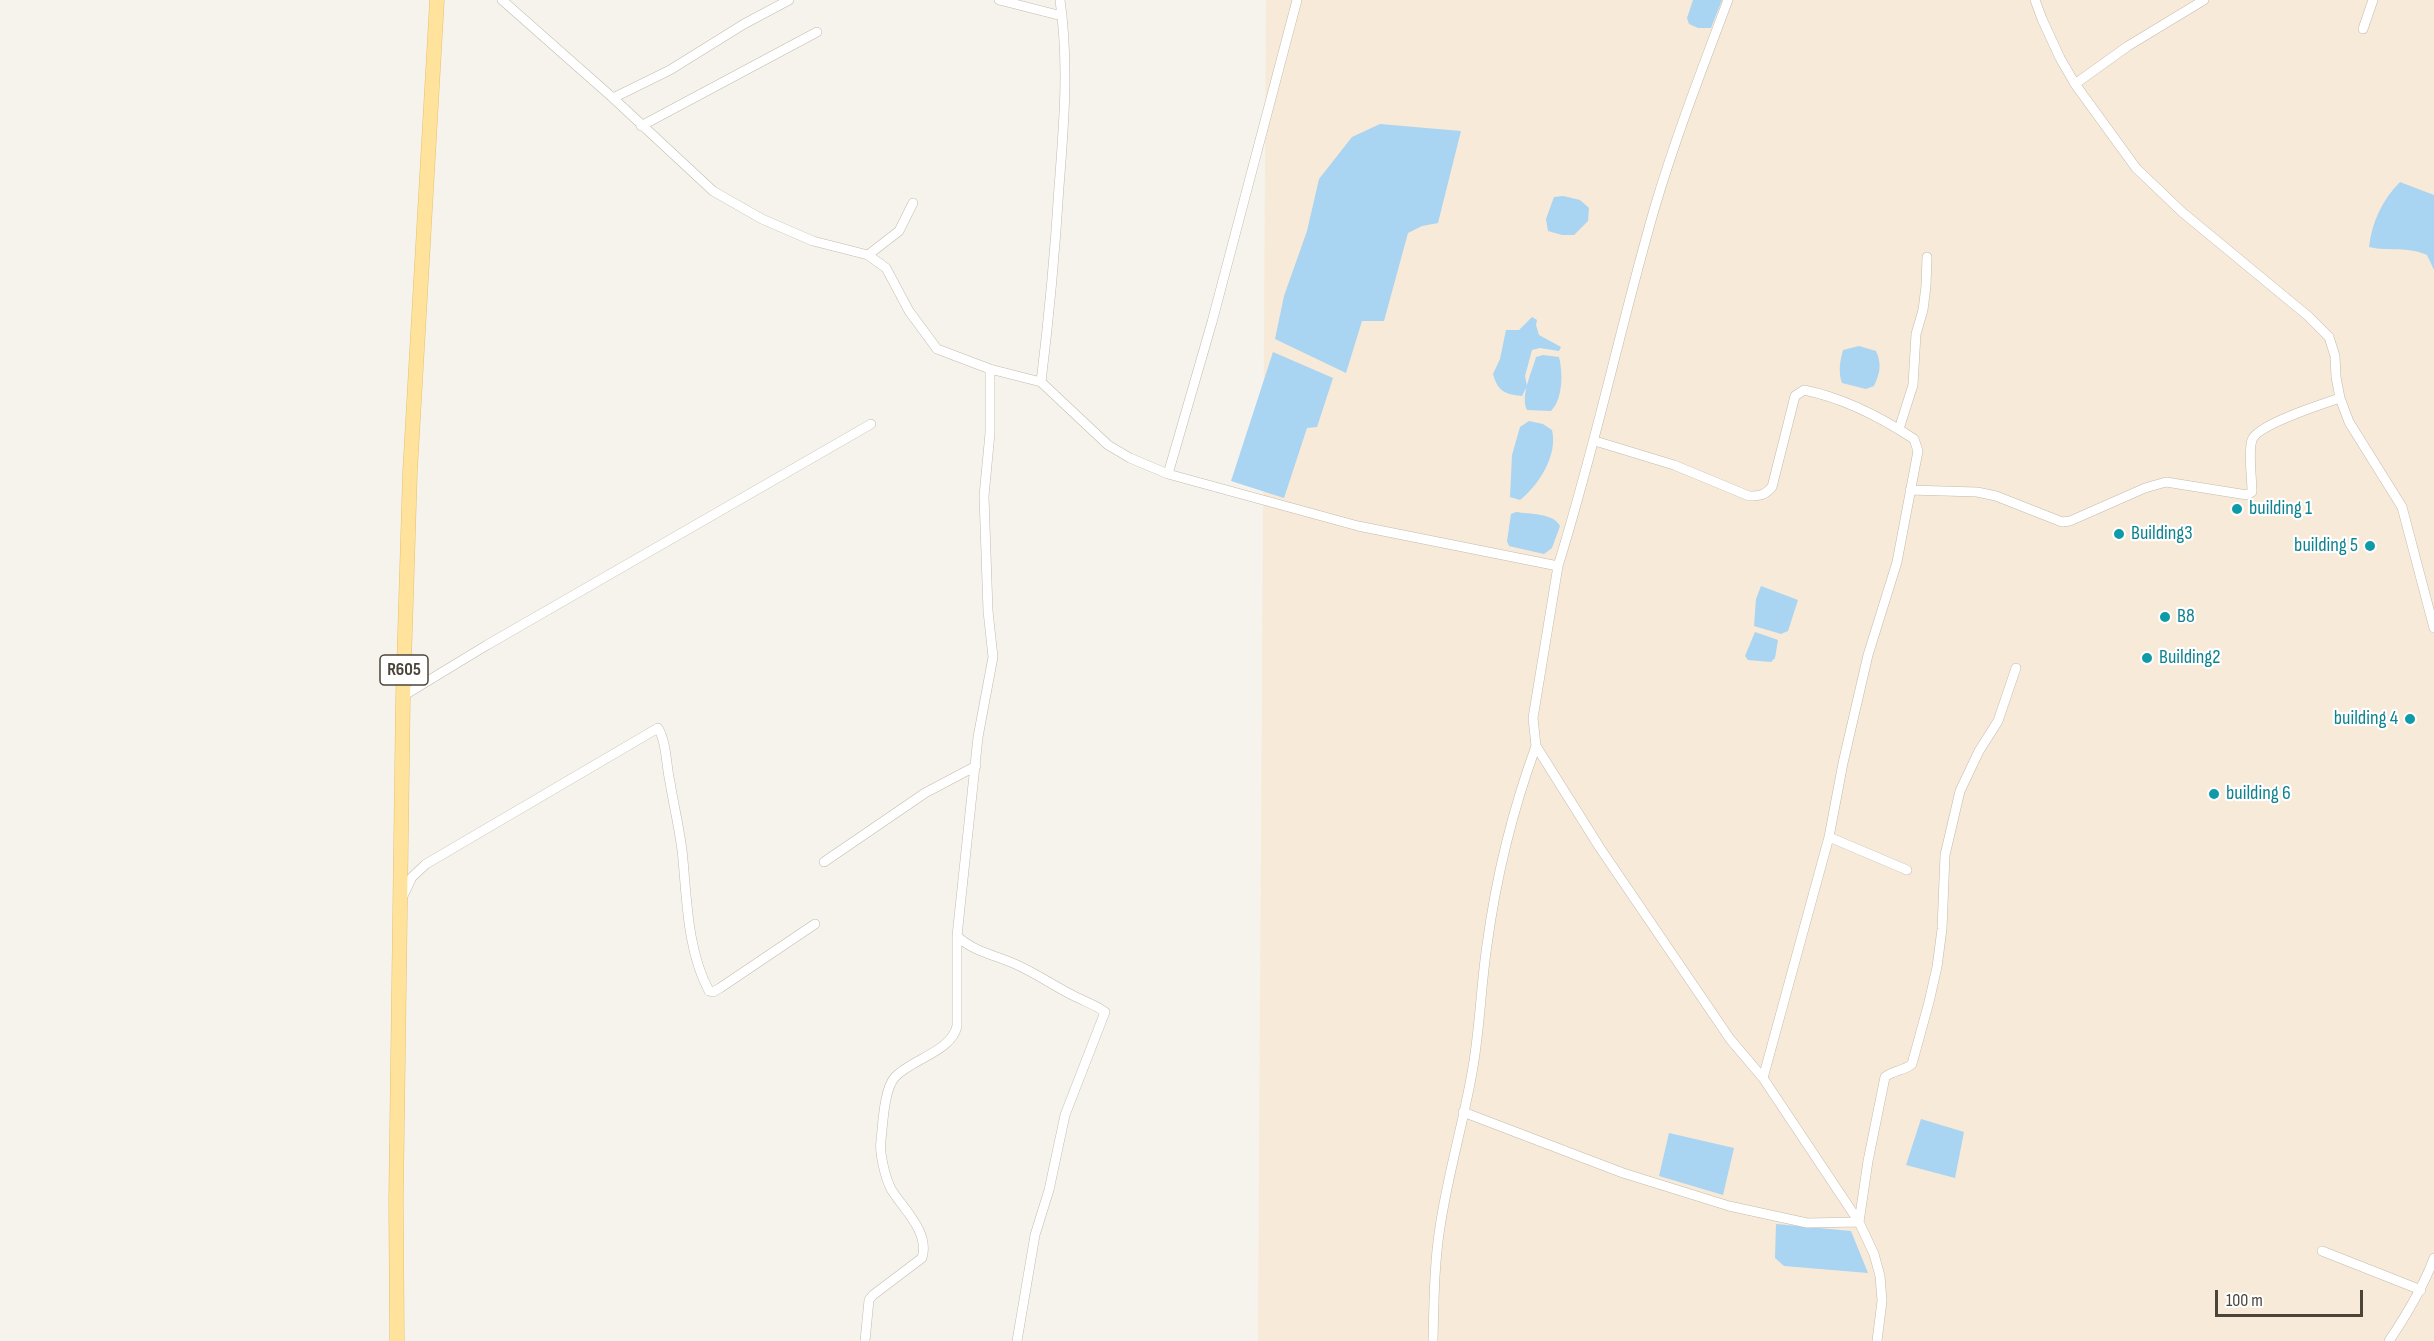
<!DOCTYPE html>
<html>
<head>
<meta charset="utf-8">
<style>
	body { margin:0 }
	#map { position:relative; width:2434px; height:1341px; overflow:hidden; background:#f6f3ec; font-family:"Sofia Sans Condensed",sans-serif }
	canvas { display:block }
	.scale { position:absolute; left:2215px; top:1290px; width:148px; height:27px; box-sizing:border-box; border:3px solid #4b4439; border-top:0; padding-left:8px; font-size:18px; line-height:21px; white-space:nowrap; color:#4b4439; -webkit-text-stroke:4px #fff; paint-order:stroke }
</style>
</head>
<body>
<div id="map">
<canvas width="2434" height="1341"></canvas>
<div class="scale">100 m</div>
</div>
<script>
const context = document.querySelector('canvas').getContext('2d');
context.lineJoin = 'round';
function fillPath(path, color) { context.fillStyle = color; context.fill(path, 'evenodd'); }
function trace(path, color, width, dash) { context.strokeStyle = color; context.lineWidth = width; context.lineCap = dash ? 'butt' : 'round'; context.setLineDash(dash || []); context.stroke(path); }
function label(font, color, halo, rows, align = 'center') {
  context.font = font + ' "Sofia Sans Condensed",sans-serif'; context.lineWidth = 4.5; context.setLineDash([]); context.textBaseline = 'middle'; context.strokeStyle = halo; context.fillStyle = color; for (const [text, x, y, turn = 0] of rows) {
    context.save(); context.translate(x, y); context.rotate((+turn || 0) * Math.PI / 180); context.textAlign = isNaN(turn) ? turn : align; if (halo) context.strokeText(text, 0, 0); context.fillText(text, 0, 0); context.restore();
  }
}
fillPath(new Path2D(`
	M 1266,0 L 2434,0 L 2434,1341 L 1258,1341 Z`), '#f7ead8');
fillPath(new Path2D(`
	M 1693,0 L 1722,0 L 1711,28 L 1698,28 L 1689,24 L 1687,18 Z
	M 1380,124 L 1461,131 L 1438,223 L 1422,226 L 1408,233 L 1384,321 L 1362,321 L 1346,373 L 1275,339 L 1284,296 L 1307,231 L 1319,179 L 1352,137 Z
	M 2400,182 L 2434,195 L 2434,270 L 2427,255 C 2407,246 2391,252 2369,247 C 2372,222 2382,200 2400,182 Z
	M 1563,196 L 1580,200 L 1589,208 L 1588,221 L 1574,235 L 1562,235 L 1548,231 L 1546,219 L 1554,197 Z
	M 1532,317 L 1537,320 L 1536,325 L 1539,335 L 1561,347 L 1559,351 L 1540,348 L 1532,350 L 1525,376 L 1527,386 L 1522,396 C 1505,394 1498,392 1493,374 L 1500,359 L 1506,330 L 1519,330 Z
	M 1859,346 L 1876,351 C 1882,364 1880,373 1874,386 L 1866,389 L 1842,383 C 1838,372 1840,361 1843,350 Z
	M 1273,352 L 1333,378 L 1317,427 L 1307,428 L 1284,498 L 1231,481 Z
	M 1543,355 L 1559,357 C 1563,373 1563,399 1551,411 L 1527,410 C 1520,396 1532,372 1536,357 Z
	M 1529,421 L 1543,424 L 1552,430 C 1558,455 1539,485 1520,500 L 1510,497 L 1512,455 L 1520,427 Z
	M 1516,512 C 1529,514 1554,513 1560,526 L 1552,548 L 1544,554 L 1509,546 L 1507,541 L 1511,514 Z
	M 1761,586 L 1798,600 L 1788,631 L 1781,634 L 1754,626 L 1756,599 Z
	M 1755,632 L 1778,640 L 1775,658 L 1771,662 L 1748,660 L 1745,656 Z
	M 1921,1119 L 1964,1132 L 1955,1178 L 1906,1165 Z
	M 1669,1133 L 1734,1148 L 1723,1195 L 1659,1176 Z
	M 1776,1224 L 1851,1231 L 1868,1273 L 1784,1266 L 1775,1258 Z`), '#a9d4f2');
const minor = new Path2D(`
	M 502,0 L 613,98 L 713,191 L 762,219 L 813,241 L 868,255 L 886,268 L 909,311 L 937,349 L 990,369 L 1041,382 L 1108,445 L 1130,458 L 1168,474 L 1358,526 L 1558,566 L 1533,718 L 1536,746 L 1600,848 L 1730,1039 L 1763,1078 L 1859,1222 L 1874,1254 L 1880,1276 L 1882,1301 L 1877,1341
	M 999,0 L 1062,16
	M 2035,0 L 2042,19 L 2060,58 L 2075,84 L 2136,168 L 2182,212 L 2308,316 L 2329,337 L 2335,356 L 2336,377 L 2340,398 L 2349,422 L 2402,507 L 2434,628
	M 2363,29 L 2373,0
	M 2075,84 L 2128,46 L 2204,0
	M 613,98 L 670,70 L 744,24 L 789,0
	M 641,126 L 817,32
	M 868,255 L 899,231 L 913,203
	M 1041,382 C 1049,317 1055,252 1059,187 C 1064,124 1069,63 1060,0
	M 1899,429 L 1913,385 L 1916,334 L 1923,310 L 1926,286 L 1927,257
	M 1595,441 L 1674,465 L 1749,496 C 1760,496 1765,495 1772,487 L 1795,396 L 1804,390 C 1844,398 1879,416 1914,439 L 1918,451 L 1897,562 L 1868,655 L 1843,763 L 1829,837 L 1763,1078
	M 1168,474 L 1212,322 L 1297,0
	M 1910,490 L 1977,492 L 1996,496 L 2062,522 L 2070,521 L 2145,488 L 2166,482 L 2247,495 L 2252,492 C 2252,478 2248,452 2252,440 C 2258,424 2323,404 2340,398
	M 1558,566 C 1595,448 1620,328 1654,210 C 1675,139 1702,69 1728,0
	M 403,696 L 487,645 L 871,424
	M 1829,837 L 1907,870
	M 824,862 L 925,793 L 976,766
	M 402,898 L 412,877 L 426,864 L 658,728 C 667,743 666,766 670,782 C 674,808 681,834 683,860 C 687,903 688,952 709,991 L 713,992 L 720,988 L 815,924
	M 957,936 C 974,952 995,955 1015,964 C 1036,973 1055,987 1076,997 C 1086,1002 1096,1005 1105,1012 L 1065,1115 L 1049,1190 L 1035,1235 L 1017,1341
	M 1463,1112 L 1623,1173 L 1729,1206 L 1807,1223 L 1859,1222 L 1868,1161 L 1885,1077 C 1894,1070 1904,1071 1912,1064 L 1929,1002 L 1937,967 L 1942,929 L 1945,855 L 1960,791 L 1979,751 L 1998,721 L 2016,668
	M 2322,1251 L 2421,1290
	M 865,1341 L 869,1300 L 873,1295 L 922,1258 C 930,1232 903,1209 891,1189 C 885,1177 879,1152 881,1140 C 883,1123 884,1089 895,1077 C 912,1059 952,1051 957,1026 L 957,936 L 978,737 L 993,657 L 988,611 L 984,496 L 990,433 L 990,369
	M 1433,1341 C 1434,1303 1434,1265 1440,1227 C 1448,1173 1464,1121 1473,1067 C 1480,1026 1481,985 1487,945 C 1496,878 1513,809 1536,746
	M 2389,1341 C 2407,1314 2423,1288 2434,1258`);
const primary = new Path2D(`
	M 397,1341 L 396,1200 L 403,696 L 410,472 L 437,0`);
trace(minor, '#c2bbae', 10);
trace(primary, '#e6c16a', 15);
trace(minor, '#fff', 9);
trace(primary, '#ffe39c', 14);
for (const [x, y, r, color] of [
	[2237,509,6,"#0f9aa8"],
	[2119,534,6,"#0f9aa8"],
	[2370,546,6,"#0f9aa8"],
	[2165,617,6,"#0f9aa8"],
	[2147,658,6,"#0f9aa8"],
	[2410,719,6,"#0f9aa8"],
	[2214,794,6,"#0f9aa8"]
]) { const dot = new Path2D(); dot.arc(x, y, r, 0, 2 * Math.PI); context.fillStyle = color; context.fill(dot); trace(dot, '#fff', 2); }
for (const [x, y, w] of [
	[404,670,48]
]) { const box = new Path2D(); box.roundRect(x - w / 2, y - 15, w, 30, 4.5); context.fillStyle = '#fff'; context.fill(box); trace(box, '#4b4439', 1.5); }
label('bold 18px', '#4b4439', null, [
	["R605",404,670]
]);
label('20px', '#0d838f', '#fff', [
	["building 1",2249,509],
	["Building3",2131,534],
	["building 5",2358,546,"right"],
	["B8",2177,617],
	["Building2",2159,658],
	["building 4",2398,719,"right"],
	["building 6",2226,794]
], 'left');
</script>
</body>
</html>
